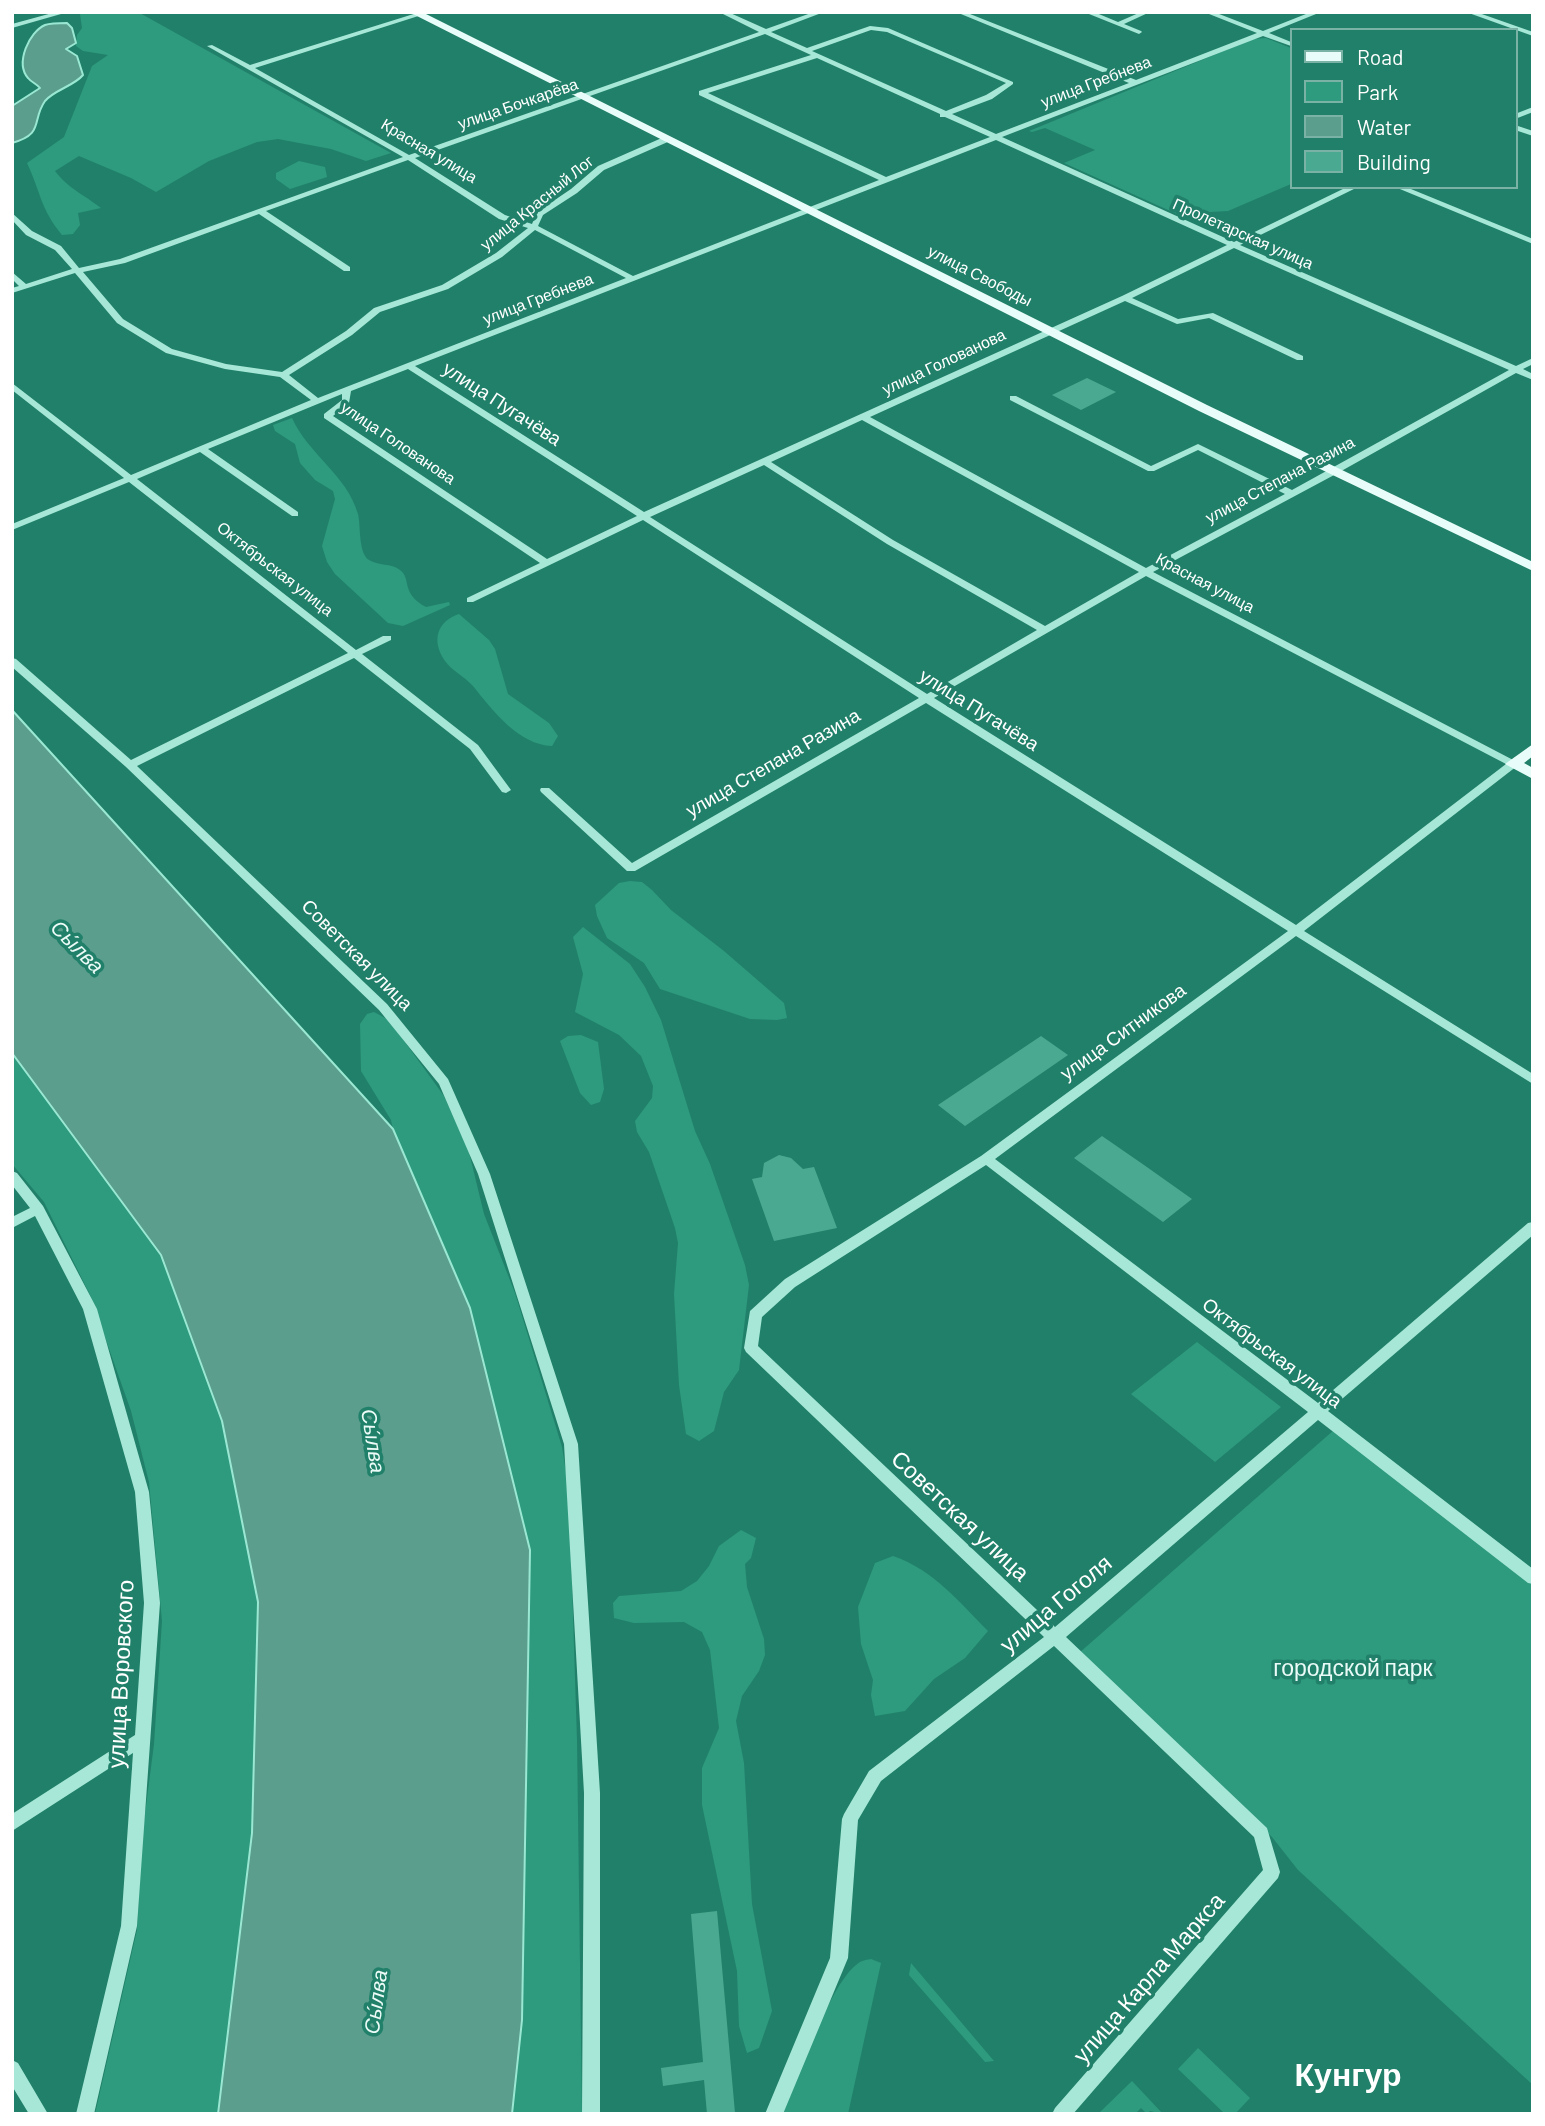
<!DOCTYPE html>
<html>
<head>
<meta charset="utf-8">
<style>
	body { margin:0 }
	#map { position:relative; width:1545px; height:2126px; overflow:hidden; background:#218069; font-family:Barlow,sans-serif }
	canvas { display:block }
	.frame { position:absolute; inset:0; border:14px solid #fff; pointer-events:none }
	.legend { position:absolute; left:1290px; top:28px; width:228px; height:161px; box-sizing:border-box; background:#218069; border:2px solid #7ab3a5; margin:0; padding:9px 12px; list-style:none; font-size:21px; color:#fff }
	.legend li { display:flex; align-items:center; gap:14px; height:35px }
	.legend b { width:35px; border:2px solid #7ab3a5 }
</style>
</head>
<body>
<div id="map">
<canvas width="1545" height="2126"></canvas>
<div class="frame"></div>
<ul class="legend">
<li><b style="height:9px;background:#e8fdf9"></b>Road</li>
<li><b style="height:19px;background:#2e9a7e"></b>Park</li>
<li><b style="height:19px;background:#5b9e8e"></b>Water</li>
<li><b style="height:19px;background:#4aa991"></b>Building</li>
</ul>
</div>
<script>
const context = document.querySelector('canvas').getContext('2d');
context.lineJoin = 'round';
function fillPath(path, color) { context.fillStyle = color; context.fill(path, 'evenodd'); }
function trace(path, color, width, dash) { context.strokeStyle = color; context.lineWidth = width; context.lineCap = dash ? 'butt' : 'round'; context.setLineDash(dash || []); context.stroke(path); }
function label(font, color, halo, rows, align = 'center') {
  context.font = font + ' Barlow,sans-serif'; context.lineWidth = 7; context.setLineDash([]); context.textBaseline = 'middle'; context.strokeStyle = halo; context.fillStyle = color; for (const [text, x, y, turn = 0] of rows) {
    context.save(); context.translate(x, y); context.rotate((+turn || 0) * Math.PI / 180); context.textAlign = isNaN(turn) ? turn : align; if (halo) context.strokeText(text, 0, 0); context.fillText(text, 0, 0); context.restore();
  }
}
fillPath(new Path2D(`
	M 83,12 L 138,12 L 391,153 L 366,161 L 331,149 L 278,139 L 257,142 L 209,161 L 156,192 L 131,178 L 79,156 L 55,171 C 69,189 83,194 101,208 L 78,213 L 80,225 L 73,234 L 62,235 C 40,208 41,193 27,163 L 64,137 L 92,66 L 108,55 L 83,51 L 76,46 L 77,35 L 82,28 L 80,14 Z
	M 1266,38 L 1291,48 L 1291,184 L 1228,211 L 1210,212 L 1194,220 L 1188,219 L 1064,163 L 1095,150 L 1045,128 L 1032,132 L 1029,131 L 1253,39 Z
	M 299,161 L 325,167 L 327,177 L 290,189 L 276,179 L 276,173 Z
	M 292,418 C 308,454 347,475 358,514 C 361,526 358,553 369,560 C 378,566 391,563 400,570 C 412,579 400,593 426,607 L 449,602 L 450,605 L 403,626 L 388,623 L 335,574 L 327,562 L 322,546 L 335,499 L 333,491 L 315,480 L 300,463 L 295,444 L 275,431 L 273,425 Z
	M 459,614 L 489,640 L 495,649 L 508,694 L 549,723 L 558,736 L 552,746 C 519,745 492,710 473,686 C 465,677 451,670 445,661 C 431,641 437,621 459,614 Z
	M 630,881 L 642,882 L 652,890 L 671,910 L 724,951 L 784,1003 L 787,1018 L 777,1020 L 750,1019 L 660,989 L 644,963 L 607,938 L 597,916 L 595,905 L 619,883 Z
	M 583,927 L 630,964 L 645,987 L 661,1020 L 695,1131 L 710,1164 L 745,1265 L 749,1285 L 739,1370 L 724,1392 L 714,1431 L 699,1441 L 686,1434 L 679,1385 L 674,1294 L 678,1243 L 675,1228 L 649,1152 L 637,1132 L 635,1121 L 652,1098 L 653,1086 L 641,1056 L 619,1035 L 575,1012 L 583,974 L 573,937 Z
	M 374,1012 L 389,1020 L 444,1096 L 468,1148 L 484,1214 L 515,1293 L 562,1447 L 569,1491 L 577,1740 L 582,2114 L 512,2114 L 522,2020 L 470,1308 L 393,1129 L 391,1120 L 361,1071 L 360,1024 L 367,1014 Z
	M 581,1035 L 598,1042 L 604,1089 L 600,1102 L 591,1105 L 580,1093 L 560,1041 L 568,1036 Z
	M 12,1053 L 161,1255 L 222,1421 L 258,1602 L 252,1833 L 218,2114 L 95,2114 L 137,1930 L 142,1837 L 154,1744 L 162,1621 L 149,1482 L 131,1411 L 90,1295 L 44,1202 L 12,1164 Z
	M 1197,1342 L 1281,1407 L 1215,1462 L 1131,1394 Z
	M 1334,1430 L 1533,1583 L 1533,2085 L 1298,1870 L 1272,1837 L 1079,1653 Z
	M 741,1530 L 756,1538 L 751,1558 L 745,1564 L 747,1587 L 764,1639 L 765,1655 L 759,1671 L 742,1696 L 736,1721 L 744,1763 L 752,1904 L 772,2011 L 759,2048 L 747,2053 L 739,2026 L 737,1971 L 702,1805 L 702,1768 L 719,1728 L 710,1650 L 702,1632 L 684,1622 L 634,1623 L 614,1618 L 613,1603 L 619,1596 L 681,1591 L 697,1581 L 709,1566 L 719,1546 Z
	M 893,1556 C 934,1570 959,1602 988,1631 L 965,1658 L 934,1679 L 905,1711 L 875,1716 L 871,1695 L 873,1680 L 861,1644 L 858,1607 L 875,1563 Z
	M 871,1959 L 881,1963 L 848,2114 L 783,2114 C 799,2077 828,1988 856,1965 C 860,1961 865,1960 871,1959 Z
	M 911,1963 L 994,2061 L 985,2062 L 909,1975 Z
	M 1198,2048 L 1250,2098 L 1235,2114 L 1225,2114 L 1178,2069 Z
	M 1132,2081 L 1163,2114 L 1150,2111 L 1147,2114 L 1141,2108 L 1135,2114 L 1098,2114 Z`), '#2e9a7e');
const water = new Path2D(`
	M 67,23 L 72,28 L 76,43 L 66,49 L 77,56 L 83,75 C 74,86 54,90 45,101 C 31,121 45,134 12,143 L 12,106 L 40,88 C 37,84 31,82 28,78 C 15,63 29,32 45,25 C 51,23 60,23 67,23 Z
	M 12,710 L 393,1129 L 470,1308 L 530,1550 L 522,2020 L 512,2114 L 218,2114 L 252,1833 L 258,1602 L 222,1421 L 161,1255 L 12,1053 Z`);
fillPath(water, '#5b9e8e');
trace(water, '#9ae8d3', 2);
fillPath(new Path2D(`
	M 1087,378 L 1116,392 L 1081,410 L 1052,395 Z
	M 1041,1036 L 1068,1055 L 965,1126 L 938,1105 Z
	M 1102,1136 L 1144,1165 L 1192,1199 L 1163,1222 L 1074,1158 Z
	M 779,1155 L 791,1158 L 803,1169 L 814,1167 L 837,1228 L 774,1241 L 752,1179 L 762,1177 L 764,1163 Z
	M 717,1911 L 735,2113 L 707,2114 L 704,2080 L 663,2086 L 661,2068 L 703,2062 L 691,1914 Z`), '#4aa991');
fillPath(new Path2D(`
	M 56,12 L 68,12 L 12,28 L 12,24 Z
	M 420,12 L 431,12 L 255,68 L 409,155 L 759,32 L 719,12 L 728,12 L 766,29 L 814,12 L 824,12 L 771,32 L 807,48 L 870,26 L 888,28 L 1013,82 L 1013,84 L 992,99 L 952,114 L 996,134 L 1129,83 L 956,12 L 965,12 L 1136,80 L 1257,33 L 1204,12 L 1214,12 L 1263,31 L 1311,12 L 1321,12 L 1269,33 L 1291,42 L 1291,46 L 1263,36 L 1002,137 L 1234,242 L 1347,187 L 1358,187 L 1240,245 L 1516,366 L 1533,358 L 1533,364 L 1523,369 L 1533,374 L 1533,380 L 1516,373 L 1336,474 L 1153,572 L 1517,762 L 1518,764 L 1517,766 L 1304,931 L 1533,1074 L 1533,1084 L 1296,936 L 995,1159 L 1318,1403 L 1528,1223 L 1533,1222 L 1533,1235 L 1328,1411 L 1533,1569 L 1533,1584 L 1528,1583 L 1318,1420 L 1066,1637 L 1267,1828 L 1280,1872 L 1278,1878 L 1073,2114 L 1052,2114 L 1055,2108 L 1263,1870 L 1254,1837 L 1054,1646 L 881,1781 L 858,1820 L 848,1958 L 783,2114 L 765,2114 L 830,1958 L 842,1819 L 844,1814 L 869,1771 L 1044,1637 L 746,1352 L 744,1348 L 750,1311 L 785,1279 L 981,1156 L 1288,931 L 926,703 L 635,871 L 627,871 L 541,792 L 540,790 L 541,788 L 549,788 L 632,863 L 919,698 L 643,520 L 473,602 L 467,602 L 467,598 L 540,563 L 324,418 L 324,414 L 342,400 L 342,394 L 208,449 L 298,512 L 298,516 L 292,516 L 200,452 L 137,479 L 356,650 L 383,636 L 391,636 L 391,640 L 362,654 L 478,745 L 511,790 L 506,793 L 502,792 L 470,749 L 354,658 L 137,766 L 387,1004 L 448,1079 L 490,1174 L 578,1444 L 600,1793 L 600,2114 L 582,2114 L 584,1793 L 564,1444 L 478,1174 L 439,1084 L 379,1010 L 126,767 L 12,667 L 12,658 L 16,659 L 131,760 L 348,653 L 129,482 L 12,530 L 12,524 L 124,478 L 12,390 L 12,383 L 131,475 L 311,400 L 280,377 L 225,369 L 166,353 L 117,323 L 75,273 L 12,293 L 12,288 L 19,286 L 12,279 L 12,272 L 26,284 L 72,269 L 55,250 L 26,235 L 12,220 L 12,213 L 32,231 L 61,246 L 79,268 L 120,259 L 403,157 L 207,46 L 212,45 L 250,65 ZM 871,30 L 887,32 L 1006,83 L 986,95 L 946,111 L 812,51 ZM 765,34 L 811,55 L 699,91 L 699,95 L 879,180 L 633,276 L 538,226 L 543,215 L 577,193 L 604,170 L 670,141 L 670,137 L 664,137 L 598,166 L 571,189 L 537,212 L 532,224 L 505,215 L 415,158 ZM 817,58 L 940,114 L 940,117 L 945,117 L 990,137 L 886,177 L 708,93 ZM 996,140 L 1227,245 L 1122,296 L 644,512 L 415,366 ZM 408,160 L 499,219 L 528,228 L 496,253 L 442,285 L 374,308 L 346,331 L 282,372 L 226,364 L 172,349 L 123,319 L 83,272 L 125,263 L 259,214 L 344,271 L 350,271 L 350,267 L 266,211 ZM 535,230 L 626,278 L 318,398 L 289,375 L 352,335 L 380,312 L 448,289 L 502,257 ZM 1234,248 L 1509,370 L 1292,490 L 1198,444 L 1151,466 L 1016,396 L 1010,396 L 1010,400 L 1148,471 L 1154,471 L 1198,450 L 1285,494 L 1146,568 L 870,417 L 1125,301 L 1177,324 L 1209,318 L 1297,360 L 1303,360 L 1303,356 L 1213,313 L 1178,319 L 1132,298 ZM 408,369 L 637,516 L 547,559 L 333,416 L 349,403 L 351,391 ZM 862,420 L 1139,572 L 1045,626 L 893,540 L 771,462 ZM 764,465 L 887,544 L 1037,630 L 927,694 L 650,517 ZM 1146,576 L 1506,764 L 1296,925 L 934,698 ZM 986,1165 L 1308,1412 L 1055,1627 L 758,1346 L 762,1317 L 795,1287 Z
	M 1084,12 L 1094,12 L 1118,22 L 1141,12 L 1150,12 L 1124,24 L 1141,31 L 1142,32 L 1139,34 Z
	M 1466,12 L 1476,12 L 1533,32 L 1533,36 Z
	M 1533,107 L 1533,112 L 1515,119 L 1515,114 Z
	M 1515,125 L 1533,131 L 1533,136 L 1515,130 Z
	M 1395,187 L 1406,187 L 1533,239 L 1533,244 Z
	M 12,1171 L 17,1173 L 43,1206 L 97,1309 L 149,1492 L 160,1603 L 137,1926 L 94,2114 L 76,2114 L 121,1926 L 133,1753 L 12,1831 L 12,1814 L 135,1735 L 144,1603 L 135,1492 L 83,1309 L 35,1216 L 12,1228 L 12,1217 L 30,1208 L 12,1185 Z
	M 12,2060 L 18,2063 L 48,2114 L 29,2114 L 12,2086 Z`), '#a6e7d7');
fillPath(new Path2D(`
	M 409,12 L 422,12 L 1207,405 L 1533,562 L 1533,571 L 1199,411 Z
	M 1533,744 L 1533,756 L 1524,763 L 1533,768 L 1533,779 L 1505,764 Z`), '#e8fdf9');
label('16px', '#fff', '#218069', [
	["улица Гребнева",1096,82,-21],
	["улица Бочкарёва",518,104,-19],
	["Красная улица",429,151,31],
	["улица Красный Лог",537,203,-39],
	["Пролетарская улица",1243,234,24],
	["улица Свободы",980,276,27],
	["улица Гребнева",538,299,-21],
	["улица Голованова",944,362,-25],
	["улица Голованова",398,443,34],
	["улица Степана Разина",1280,480,-28],
	["Октябрьская улица",275,569,38],
	["Красная улица",1205,583,28]
]);
label('19px', '#fff', '#218069', [
	["улица Пугачёва",502,404,33],
	["улица Пугачёва",979,710,32],
	["улица Степана Разина",773,763,-30],
	["Советская улица",357,955,45],
	["улица Ситникова",1123,1032,-36],
	["Октябрьская улица",1272,1353,37]
]);
label('italic 21px', '#ecfbf7', '#218069', [
	["Сы́лва",77,947,45],
	["Сы́лва",373,1441,81],
	["Сы́лва",376,2002,-82]
]);
label('23px', '#fff', '#218069', [
	["Советская улица",960,1516,43],
	["улица Гоголя",1056,1604,-40],
	["улица Воровского",121,1674,-87],
	["улица Карла Маркса",1149,1978,-49]
]);
label('23px', '#eafbf7', '#218069', [
	["городской парк",1353,1668]
]);
label('bold 32px', '#fff', '#218069', [
	["Кунгур",1348,2075]
]);
</script>
</body>
</html>
